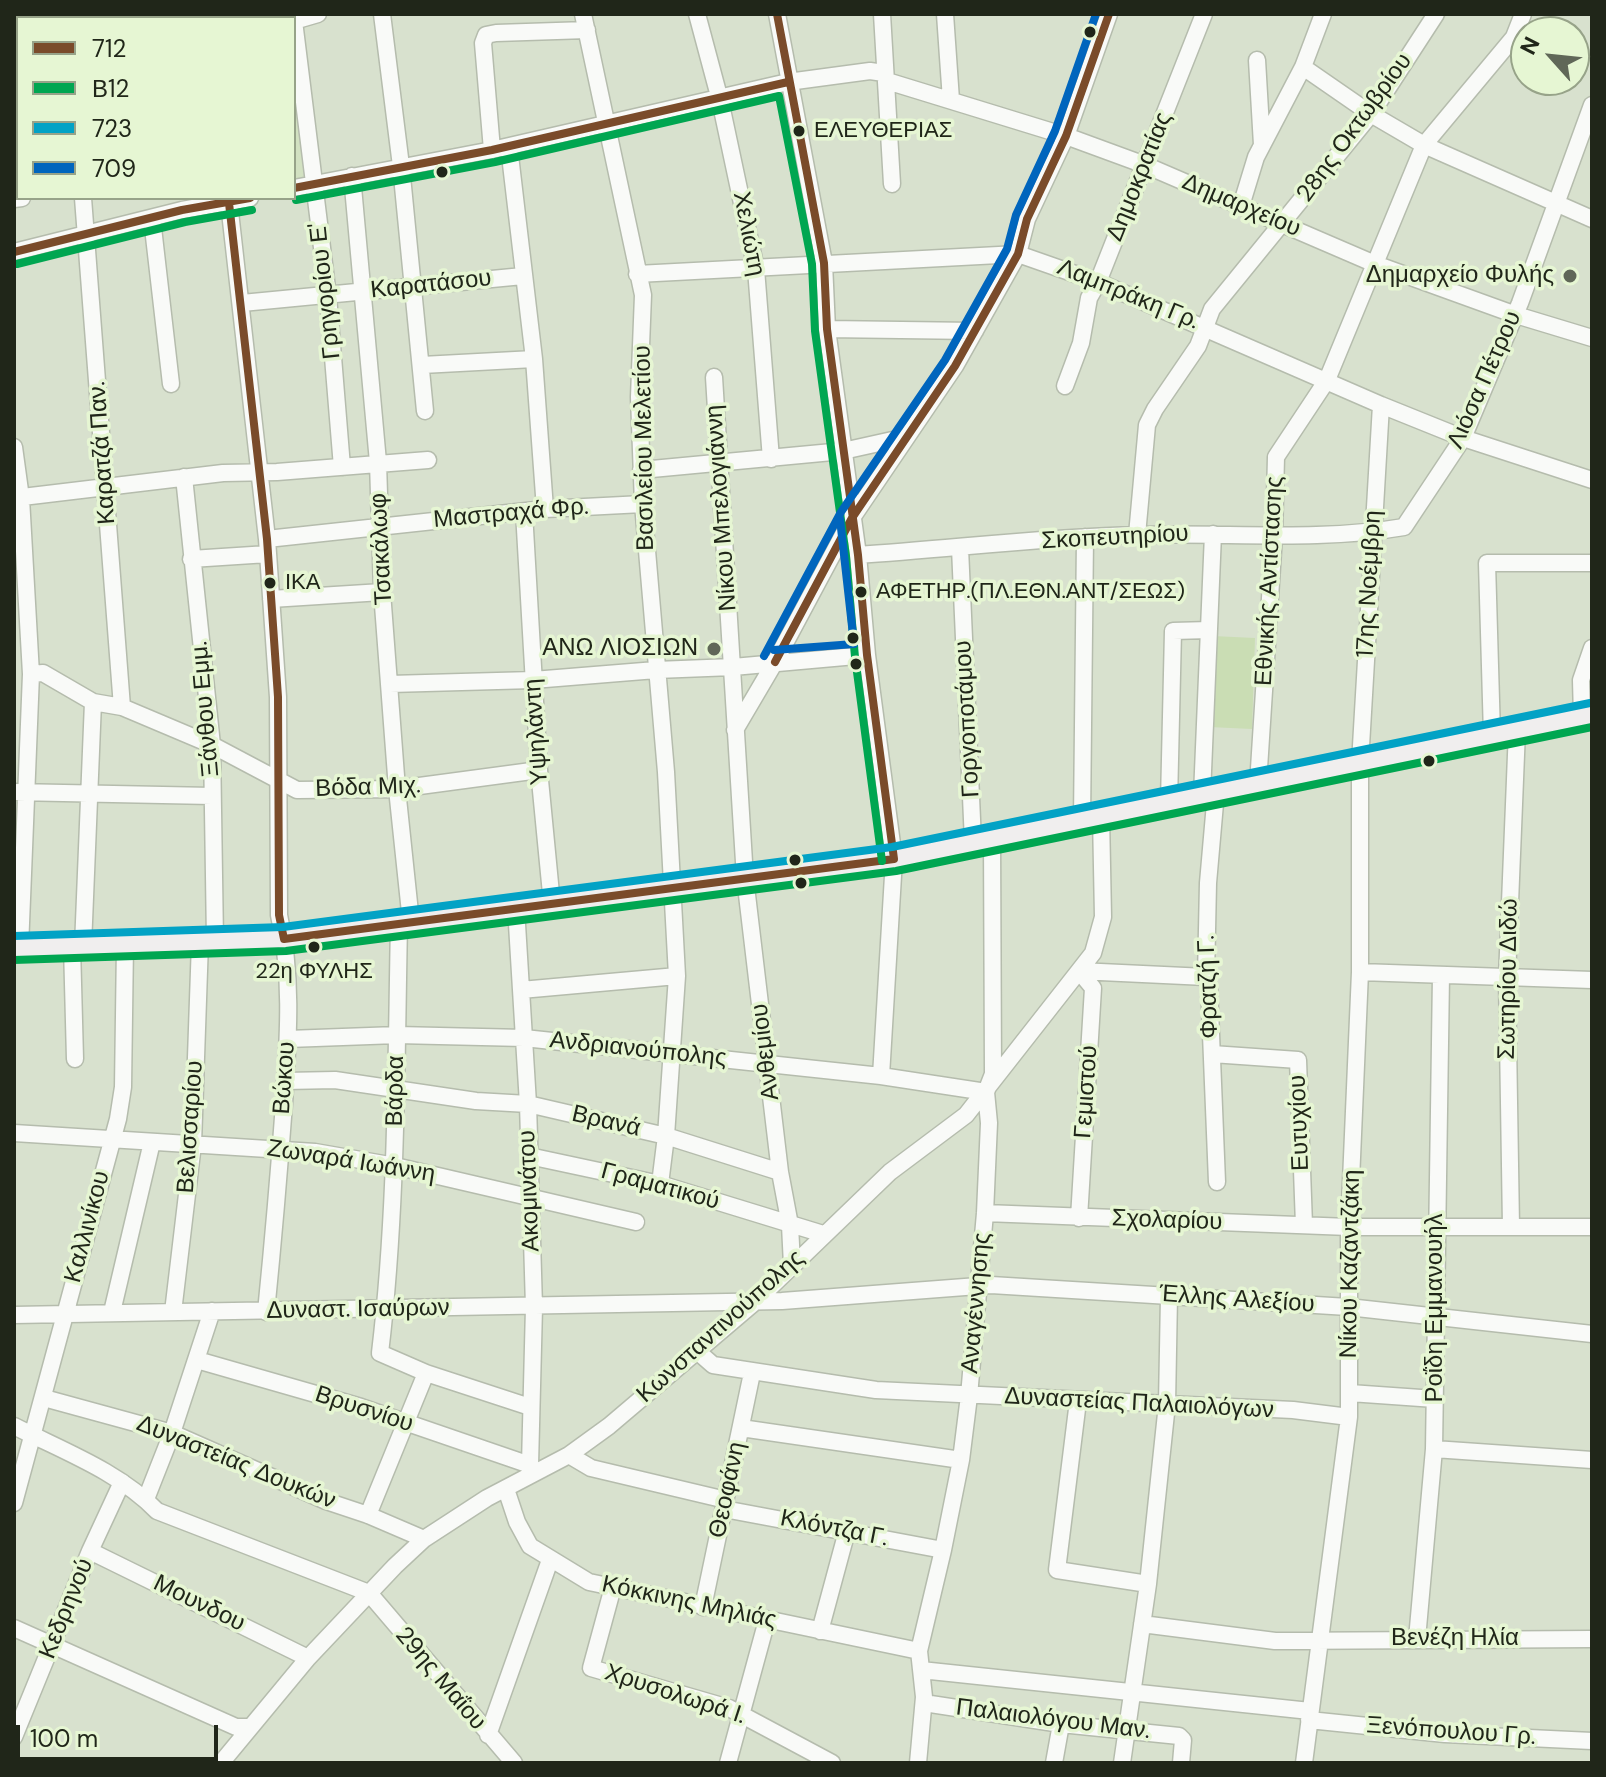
<!DOCTYPE html>
<html>
<head>
<meta charset="utf-8">
<style>
	body { margin:0 }
	#map { position:relative; width:1606px; height:1777px; overflow:hidden; background:#d8e1ce; font-family:"DM Sans",sans-serif }
	canvas { display:block }
	.frame { position:absolute; inset:0; border:16px solid #202619; pointer-events:none }
	.legend { position:absolute; left:16px; top:16px; width:280px; height:184px; box-sizing:border-box; background:#e6f6d3; border:2px solid #97a389; margin:0; padding:10px 14px; list-style:none; font-size:24px; color:#202619 }
	.legend li { display:flex; align-items:center; gap:16px; height:40px }
	.legend b { width:40px; border:2px solid #97a389 }
	.north { position:absolute; left:1510px; top:16px; width:80px; height:80px; box-sizing:border-box; background:#e6f6d3; border:2px solid #97a389; border-radius:50%; rotate:297deg; font-size:22px; font-weight:700; line-height:32px; text-align:center; color:#202619 }
	.north::after { content:''; display:block; margin:auto; width:28px; height:36px; background:#606758; clip-path:polygon(50% 0,100% 100%,50% 72%,0 100%) }
	.scale { position:absolute; left:16px; top:1725px; width:202px; height:36px; box-sizing:border-box; border:4px solid #202619; border-top:0; padding-left:10px; font-size:24px; line-height:28px; white-space:nowrap; color:#202619; -webkit-text-stroke:6px #e6f6d3; paint-order:stroke }
</style>
</head>
<body>
<div id="map">
<canvas width="1606" height="1777"></canvas>
<div class="frame"></div>
<ul class="legend">
<li><b style="height:10px;background:#7a4b2a"></b>712</li>
<li><b style="height:10px;background:#00a651"></b>Β12</li>
<li><b style="height:10px;background:#02a2c5"></b>723</li>
<li><b style="height:10px;background:#0065bd"></b>709</li>
</ul>
<div class="north">N</div>
<div class="scale">100 m</div>
</div>
<script>
const context = document.querySelector('canvas').getContext('2d');
context.lineJoin = 'round';
function fillPath(path, color) { context.fillStyle = color; context.fill(path, 'evenodd'); }
function trace(path, color, width, dash) { context.strokeStyle = color; context.lineWidth = width; context.lineCap = dash ? 'butt' : 'round'; context.setLineDash(dash || []); context.stroke(path); }
function label(font, color, halo, rows, align = 'center') {
  context.font = font + ' "DM Sans",sans-serif'; context.lineWidth = 7; context.setLineDash([]); context.textBaseline = 'middle'; context.strokeStyle = halo; context.fillStyle = color; for (const [text, x, y, turn = 0] of rows) {
    context.save(); context.translate(x, y); context.rotate((+turn || 0) * Math.PI / 180); context.textAlign = isNaN(turn) ? turn : align; if (halo) context.strokeText(text, 0, 0); context.fillText(text, 0, 0); context.restore();
  }
}
fillPath(new Path2D(`
	M 294,97 L 304,178 L 294,179 Z`), '#d2e1c1');
fillPath(new Path2D(`
	M 1213,636 L 1255,638 L 1252,729 L 1209,727 Z`), '#caddb4');
const minor = new Path2D(`
	M 47,14 L 48,18
	M 148,14 L 149,18
	M 175,14 L 175,18
	M 245,14 L 245,18
	M 382,14 L 401,166 L 425,411
	M 583,14 L 643,295 L 639,397 L 643,504 L 666,772 L 677,976 L 666,1136 L 660,1184
	M 697,14 L 720,100 L 756,269 L 771,459
	M 777,14 L 824,263 L 827,329 L 858,555 L 867,655 L 894,859 L 881,1076
	M 882,14 L 892,184
	M 945,14 L 951,100
	M 294,21 L 328,296 L 342,467
	M 294,21 L 318,14
	M 1257,60 L 1262,145
	M 1303,67 L 1371,114 L 1424,145 L 1592,219
	M 887,81 L 1066,136 L 1145,165 L 1375,264 L 1516,315 L 1592,338
	M 14,89 L 18,89
	M 509,147 L 534,359 L 545,509
	M 492,150 L 483,43 L 486,35 L 496,33 L 587,30
	M 352,176 L 378,462 L 382,592 L 397,789 L 411,922
	M 294,188 L 492,150 L 788,82 L 870,71 L 884,73
	M 83,198 L 122,707
	M 14,199 L 22,198
	M 229,203 L 267,539 L 278,697 L 279,915 C 293,978 288,1040 284,1104 C 279,1173 273,1242 266,1312
	M 1241,206 L 1256,157 L 1303,67 L 1323,14
	M 152,219 L 171,384
	M 14,252 L 182,210 L 250,198
	M 637,274 L 1018,254 L 1098,282 L 1381,405 L 1463,438 L 1592,480
	M 242,303 L 523,276
	M 827,329 L 975,331
	M 422,365 L 534,359
	M 714,377 L 745,878 L 780,1172 L 790,1225 L 792,1265
	M 1065,386 L 1081,343 L 1089,298 L 1098,282 L 1204,14
	M 14,447 L 21,498 L 31,674 L 20,948
	M 641,470 L 843,451 L 906,437
	M 184,477 L 212,745 L 215,941
	M 14,498 L 223,473 L 277,472 L 428,460
	M 524,512 L 539,770 L 552,904
	M 1137,535 L 1147,425 L 1155,409 L 1198,346 L 1212,309 L 1371,114 L 1436,14
	M 267,539 L 545,509 L 643,504
	M 960,548 L 973,842
	M 858,555 C 951,549 1044,537 1137,535 C 1226,532 1316,542 1404,527 L 1463,438 L 1520,303 L 1592,105
	M 191,559 L 268,554
	M 271,599 L 382,592
	M 31,674 L 43,673 L 93,702 L 122,707 L 212,745 L 297,790 L 397,789 L 539,770
	M 390,684 L 533,680 L 656,670 L 733,667 L 867,655
	M 1582,717 L 1581,680 L 1592,648
	M 735,730 L 775,662 L 852,518 L 955,366 L 1018,254 L 1027,219 L 1066,136 L 1109,14
	M 1492,735 L 1487,563 L 1592,563
	M 1258,784 L 1274,536 L 1276,457 L 1327,380 L 1424,145 L 1514,37 L 1523,14
	M 14,792 L 212,796
	M 1216,792 L 1208,883 L 1206,977 L 1209,985 L 1217,1182
	M 1202,795 L 1213,534
	M 1169,802 L 1173,631 L 1209,630
	M 1082,820 L 1085,537
	M 516,908 L 528,1104 L 534,1307 L 530,1465 L 535,1472
	M 399,924 C 396,1068 397,1211 380,1353 L 426,1373 L 530,1407
	M 72,946 L 75,1059
	M 83,946 L 93,702
	M 1079,971 L 1206,977
	M 1360,972 L 1592,980
	M 521,990 L 677,976
	M 288,1039 L 397,1035 L 524,1038 L 881,1076 L 986,1092
	M 1212,1054 L 1298,1060 L 1304,1225
	M 285,1081 L 335,1080 L 476,1101 L 528,1104 L 666,1136 L 780,1172
	M 14,1133 L 315,1152 L 395,1166 L 636,1222
	M 529,1156 L 660,1184 L 823,1234
	M 985,1213 L 1349,1227 L 1592,1227
	M 1079,1218 L 1093,988 L 1079,971
	M 1511,1227 L 1507,977 L 1517,730
	M 112,1312 L 152,1142
	M 173,1312 L 193,1144 L 200,942
	M 14,1315 L 782,1301 L 991,1285 L 1348,1307 L 1592,1334
	M 697,1351 L 713,1365 L 876,1390 L 1293,1410 L 1349,1417
	M 197,1360 L 361,1407 L 530,1465
	M 1350,1393 L 1435,1399
	M 44,1398 L 172,1433 L 326,1501 L 368,1515 L 424,1539
	M 1078,1401 L 1057,1570 L 1148,1584
	M 14,1426 C 63,1451 118,1471 157,1511 L 369,1593 L 514,1763
	M 741,1428 L 961,1460
	M 1434,1449 L 1592,1460
	M 569,1455 L 591,1468 L 726,1500
	M 506,1489 L 517,1522 L 530,1546 L 589,1582 L 919,1651
	M 146,1499 L 172,1433 L 212,1311
	M 14,1503 L 118,1119 L 123,1087 L 125,944
	M 724,1509 L 943,1550
	M 368,1515 L 426,1373
	M 90,1551 L 308,1658
	M 613,1587 L 591,1668 L 729,1708 L 832,1763
	M 703,1607 L 752,1373
	M 1142,1624 L 1275,1641 L 1592,1639
	M 14,1628 L 236,1727 L 250,1727
	M 820,1631 L 847,1531
	M 1417,1639 L 1434,1449 L 1441,975
	M 921,1670 L 1310,1711
	M 924,1703 L 1061,1724 L 1179,1736 L 1183,1740 L 1181,1763
	M 1309,1720 L 1445,1734 L 1592,1741
	M 488,1735 L 550,1560
	M 14,1737 L 90,1551 L 122,1482
	M 221,1763 L 308,1658 L 395,1566 L 424,1539 L 487,1498 L 569,1455 L 609,1426 L 755,1302 L 890,1172 L 966,1115 L 1093,953 L 1103,917 L 1101,816
	M 728,1763 L 767,1620
	M 918,1763 L 924,1697 L 919,1651 L 943,1550 L 961,1460 L 969,1396 L 985,1213 L 989,1123 L 986,1092 L 993,1074 L 992,838
	M 1054,1763 L 1061,1724
	M 1122,1763 L 1148,1584 L 1167,1404 L 1169,1296
	M 1304,1763 L 1349,1417 L 1349,1227 L 1360,972 L 1360,763 L 1381,405`);
const major = new Path2D(`
	M 14,948 L 284,939 L 894,859 L 1592,715`);
trace(minor, '#b5bcad', 19);
trace(major, '#b8bdb3', 23);
trace(minor, '#f9faf8', 16);
trace(major, '#f0eeee', 20);
trace(new Path2D(`
	M 294,188 L 492,150 L 788,82
	M 229,203 L 267,539 L 278,697 L 279,915 L 284,939 L 894,859 L 867,655 L 858,555 L 827,329 L 824,263 L 777,14
	M 14,252 L 182,210 L 250,198
	M 775,662 L 852,518 L 955,366 L 1018,254 L 1027,219 L 1066,136 L 1109,14`), '#7a4b2a', 8);
trace(new Path2D(`
	M 296,200 L 495,162 L 779,96 L 812,264 L 815,331 L 846,556 L 855,657 L 882,861
	M 17,264 L 185,222 L 252,210
	M 14,960 L 286,951 L 896,871 L 1592,727`), '#00a651', 8);
trace(new Path2D(`
	M 14,936 L 283,927 L 892,847 L 1590,703`), '#02a2c5', 8);
trace(new Path2D(`
	M 774,650 L 854,644 L 840,519
	M 764,656 L 841,512 L 945,360 L 1007,249 L 1016,215 L 1055,131 L 1096,14`), '#0065bd', 8);
for (const [x, y, r, color] of [
	[1090,32,7,"#202619"],
	[799,131,7,"#202619"],
	[442,172,7,"#202619"],
	[1570,276,8,"#606758"],
	[270,583,7,"#202619"],
	[861,592,7,"#202619"],
	[853,638,7,"#202619"],
	[714,649,8,"#606758"],
	[856,664,7,"#202619"],
	[1429,761,7,"#202619"],
	[795,860,7,"#202619"],
	[801,883,7,"#202619"],
	[314,947,7,"#202619"]
]) { const dot = new Path2D(); dot.arc(x, y, r, 0, 2 * Math.PI); context.fillStyle = color; context.fill(dot); trace(dot, '#e6f6d3', 3); }
label('22px', '#202619', '#e6f6d3', [
	["ΕΛΕΥΘΕΡΙΑΣ",814,131],
	["ΙΚΑ",285,583],
	["ΑΦΕΤΗΡ.(ΠΛ.ΕΘΝ.ΑΝΤ/ΣΕΩΣ)",876,592],
	["22η ΦΥΛΗΣ",314,972,"center"]
], 'left');
label('24px', '#202619', '#e6f6d3', [
	["28ης Οκτωβρίου",1355,128,-54],
	["Δημοκρατίας",1140,177,-68],
	["Δημαρχείου",1241,206,23],
	["Χελιώτη",748,234,79],
	["Καρατάσου",431,285,-6],
	["Γρηγορίου Ε'",326,291,-96],
	["Λαμπράκη Γρ.",1128,295,22],
	["Λιόσα Πέτρου",1485,380,-66],
	["Βασιλείου Μελετίου",645,448,-91],
	["Καρατζά Παν.",103,453,-94],
	["Νίκου Μπελογιάννη",722,508,-94],
	["Μαστραχά Φρ.",511,514,-5],
	["Σκοπευτηρίου",1115,538,-3],
	["Τσακάλωφ",382,549,-93],
	["Εθνικής Αντίστασης",1270,581,-87],
	["17ης Νοέμβρη",1370,584,-87],
	["Ξάνθου Εμμ.",206,709,-95],
	["Γοργοποτάμου",968,719,-93],
	["Υψηλάντη",537,732,-94],
	["Βόδα Μιχ.",368,788,-2],
	["Σωτηρίου Διδώ",1509,979,-89],
	["Φρατζή Γ.",1209,987,-92],
	["Ανδριανούπολης",638,1050,6],
	["Ανθεμίου",766,1052,-97],
	["Βώκου",285,1078,-86],
	["Βάρδα",396,1091,-89],
	["Γεμιστού",1087,1092,-86],
	["Βρανά",606,1122,13],
	["Ευτυχίου",1300,1123,-92],
	["Βελισσαρίου",191,1127,-86],
	["Ζωναρά Ιωάννη",351,1162,9],
	["Γραματικού",660,1187,15],
	["Ακομινάτου",530,1191,-92],
	["Σχολαρίου",1167,1221,2],
	["Καλλινίκου",88,1227,-75],
	["Νίκου Καζαντζάκη",1351,1264,-89],
	["Έλλης Αλεξίου",1237,1300,4],
	["Αναγέννησης",977,1303,-85],
	["Ροΐδη Εμμανουήλ",1436,1308,-90],
	["Δυναστ. Ισαύρων",358,1310,-1],
	["Κωνσταντινούπολης",721,1327,-42],
	["Δυναστείας Παλαιολόγων",1139,1404,3],
	["Βρυσνίου",364,1410,18],
	["Δυναστείας Δουκών",236,1463,22],
	["Θεοφάνη",728,1490,-78],
	["Κλόντζα Γ.",834,1529,11],
	["Κόκκινης Μηλιάς",689,1603,12],
	["Μουνδου",199,1604,26],
	["Κεδρηνού",67,1609,-68],
	["Βενέζη Ηλία",1455,1639],
	["29ης Μαΐου",440,1679,50],
	["Χρυσολωρά Ι.",675,1695,18],
	["Παλαιολόγου Μαν.",1053,1720,7],
	["Ξενόπουλου Γρ.",1451,1732,4]
]);
label('24px', '#202619', '#e6f6d3', [
	["Δημαρχείο Φυλής",1554,276],
	["ΑΝΩ ΛΙΟΣΙΩΝ",698,649]
], 'right');
</script>
</body>
</html>
